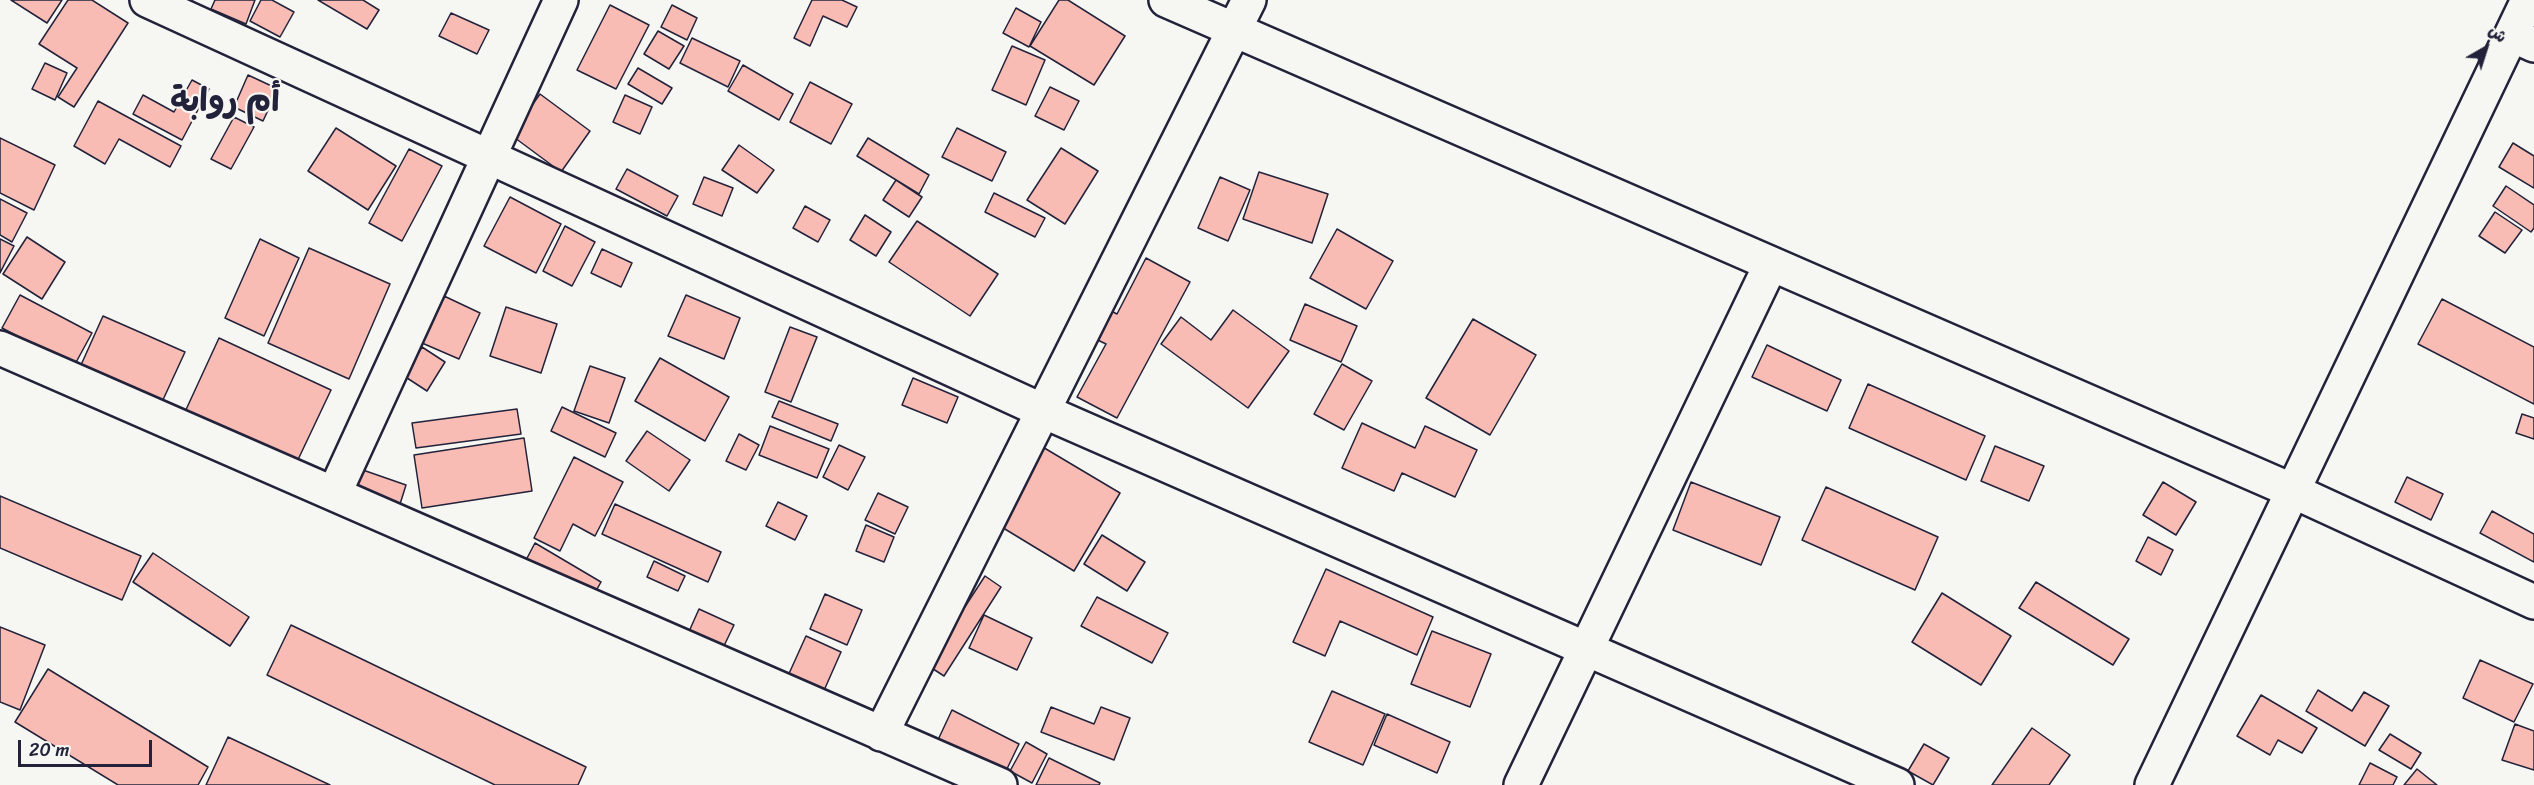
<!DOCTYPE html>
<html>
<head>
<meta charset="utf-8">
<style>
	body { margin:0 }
	#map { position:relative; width:2534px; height:785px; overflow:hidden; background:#f6f6f2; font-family:Sriracha,"Playpen Sans Arabic",sans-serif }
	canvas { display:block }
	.north { position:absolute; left:2456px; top:18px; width:60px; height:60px; -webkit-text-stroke:4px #f6f6f2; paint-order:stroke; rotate:39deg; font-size:16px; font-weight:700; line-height:24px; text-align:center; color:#22223b }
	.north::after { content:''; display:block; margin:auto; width:21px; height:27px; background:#22223b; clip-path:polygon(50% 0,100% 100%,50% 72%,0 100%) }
	.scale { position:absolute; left:18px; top:740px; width:134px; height:27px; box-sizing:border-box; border:3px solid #22223b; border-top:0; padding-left:8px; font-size:18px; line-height:21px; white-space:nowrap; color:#22223b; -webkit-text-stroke:4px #f6f6f2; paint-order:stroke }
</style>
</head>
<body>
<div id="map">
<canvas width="2534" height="785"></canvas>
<div class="north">ش</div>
<div class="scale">20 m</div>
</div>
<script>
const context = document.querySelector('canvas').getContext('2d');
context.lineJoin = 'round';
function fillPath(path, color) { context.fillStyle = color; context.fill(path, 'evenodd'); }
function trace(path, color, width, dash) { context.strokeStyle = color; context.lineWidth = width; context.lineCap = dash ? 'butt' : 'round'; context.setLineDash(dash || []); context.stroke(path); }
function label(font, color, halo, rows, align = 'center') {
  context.font = font + ' Sriracha,"Playpen Sans Arabic",sans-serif'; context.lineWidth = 4.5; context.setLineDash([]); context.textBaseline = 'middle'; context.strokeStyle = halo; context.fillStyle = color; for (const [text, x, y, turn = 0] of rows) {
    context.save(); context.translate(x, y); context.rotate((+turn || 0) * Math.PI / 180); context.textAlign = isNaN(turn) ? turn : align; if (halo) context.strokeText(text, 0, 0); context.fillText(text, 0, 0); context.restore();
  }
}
const building = new Path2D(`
	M 11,0 L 62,0 L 47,23 Z
	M 68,0 L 92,0 L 128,23 L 74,107 L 58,97 L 77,68 L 39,44 Z
	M 215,0 L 255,0 L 246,24 L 211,9 Z
	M 261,0 L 272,0 L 294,12 L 280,37 L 250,21 Z
	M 318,0 L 363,0 L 379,10 L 367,29 Z
	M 812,0 L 842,0 L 857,7 L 847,27 L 823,16 L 810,46 L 794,38 Z
	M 1059,0 L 1068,0 L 1125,36 L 1094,85 L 1030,46 Z
	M 610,5 L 649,25 L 616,89 L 577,70 Z
	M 672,5 L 697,18 L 687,40 L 661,27 Z
	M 1016,8 L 1041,22 L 1029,47 L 1003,33 Z
	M 451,13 L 489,30 L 477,54 L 439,36 Z
	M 658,31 L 684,46 L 669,69 L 644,54 Z
	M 692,38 L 740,61 L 728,87 L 680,63 Z
	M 1012,46 L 1045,60 L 1026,105 L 992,90 Z
	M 45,63 L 67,73 L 55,100 L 32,89 Z
	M 743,65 L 793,94 L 779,120 L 728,91 Z
	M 638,68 L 672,88 L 662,104 L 628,84 Z
	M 248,75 L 278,89 L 263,121 L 234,107 Z
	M 192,80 L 209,89 L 182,140 L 133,114 L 143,95 L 174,112 Z
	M 810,82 L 852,104 L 831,144 L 790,122 Z
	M 1050,87 L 1079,101 L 1064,130 L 1035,116 Z
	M 540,94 L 590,131 L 561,172 L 511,135 Z
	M 625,95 L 652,107 L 640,134 L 613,122 Z
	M 98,101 L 181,146 L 170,167 L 119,139 L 105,164 L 74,146 Z
	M 234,117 L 254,127 L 231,169 L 211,159 Z
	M 336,128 L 396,166 L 368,210 L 308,171 Z
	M 957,128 L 1006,152 L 992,181 L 942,157 Z
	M 0,138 L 55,165 L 34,210 L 0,193 Z
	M 868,138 L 929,175 L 919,194 L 857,156 Z
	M 2513,143 L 2534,156 L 2534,188 L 2499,167 Z
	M 739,145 L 774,170 L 757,193 L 722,170 Z
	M 1061,148 L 1098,171 L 1065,224 L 1027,200 Z
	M 409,149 L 442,166 L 402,241 L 369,223 Z
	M 627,169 L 678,196 L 667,216 L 616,189 Z
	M 1259,172 L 1328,194 L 1312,243 L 1243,219 Z
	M 704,177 L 733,188 L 722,216 L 693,204 Z
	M 1220,177 L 1250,190 L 1228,241 L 1198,228 Z
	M 896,180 L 922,197 L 909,217 L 883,200 Z
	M 2506,186 L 2534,205 L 2534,228 L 2531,232 L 2493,206 Z
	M 994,193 L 1045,218 L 1035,237 L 985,212 Z
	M 510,197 L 561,224 L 536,273 L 484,246 Z
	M 0,199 L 27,213 L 12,242 L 0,235 Z
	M 805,206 L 830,220 L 818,242 L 793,228 Z
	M 2495,212 L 2522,230 L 2505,253 L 2479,236 Z
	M 865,215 L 891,232 L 876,256 L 850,240 Z
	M 917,221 L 998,274 L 970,316 L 889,262 Z
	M 565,226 L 595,242 L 572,286 L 543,271 Z
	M 1337,229 L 1393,261 L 1366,309 L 1310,278 Z
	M 27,237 L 65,262 L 42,299 L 3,274 Z
	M 0,239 L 14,246 L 0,273 Z
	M 260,239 L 299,258 L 264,336 L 225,318 Z
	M 309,248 L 390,284 L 349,379 L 268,343 Z
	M 602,249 L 632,263 L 621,287 L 591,273 Z
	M 1146,258 L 1190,282 L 1117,418 L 1077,397 L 1106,344 L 1081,332 L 1096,303 L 1117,314 Z
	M 20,295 L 92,333 L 74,366 L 2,328 Z
	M 686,295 L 740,318 L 724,359 L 668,336 Z
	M 444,296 L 480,313 L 459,359 L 422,343 Z
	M 2442,299 L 2534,347 L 2534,404 L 2418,344 Z
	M 1305,304 L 1357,326 L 1341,362 L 1290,340 Z
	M 506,307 L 557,324 L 541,373 L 490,356 Z
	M 1233,310 L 1289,351 L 1248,408 L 1161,344 L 1181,317 L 1211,340 Z
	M 103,316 L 185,352 L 162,402 L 81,365 Z
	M 1473,319 L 1536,355 L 1490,435 L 1426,398 Z
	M 790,327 L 817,337 L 791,402 L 765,392 Z
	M 219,338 L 331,390 L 295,466 L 184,414 Z
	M 1767,345 L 1841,380 L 1827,411 L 1752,377 Z
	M 422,347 L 445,362 L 427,391 L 404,376 Z
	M 660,358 L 729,397 L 705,441 L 635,401 Z
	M 1342,364 L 1372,381 L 1344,430 L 1314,414 Z
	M 590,366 L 625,378 L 609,423 L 574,411 Z
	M 913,378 L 958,397 L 947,423 L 902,405 Z
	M 1868,384 L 1985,436 L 1966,480 L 1849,428 Z
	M 779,401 L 838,424 L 831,441 L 772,417 Z
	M 562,407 L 616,433 L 605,457 L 551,431 Z
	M 517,409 L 521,434 L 416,448 L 412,423 Z
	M 2522,414 L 2534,418 L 2534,439 L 2516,433 Z
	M 1362,423 L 1415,448 L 1425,426 L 1477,450 L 1455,497 L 1402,473 L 1394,491 L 1342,468 Z
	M 770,426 L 829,449 L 817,478 L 759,455 Z
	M 647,431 L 690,460 L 669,491 L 626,461 Z
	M 739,434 L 759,445 L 746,470 L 726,461 Z
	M 524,438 L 532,491 L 422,508 L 414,455 Z
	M 839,445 L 865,457 L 848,490 L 823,477 Z
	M 1041,446 L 1120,493 L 1074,571 L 995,523 Z
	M 1995,446 L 2044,466 L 2029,501 L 1981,481 Z
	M 574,457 L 623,482 L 595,536 L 573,524 L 560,551 L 534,538 Z
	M 360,469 L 406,485 L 395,520 L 348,504 Z
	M 2407,477 L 2443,494 L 2431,520 L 2395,502 Z
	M 1691,482 L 1780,517 L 1761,565 L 1673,530 Z
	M 2163,482 L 2196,502 L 2176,535 L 2143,515 Z
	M 1826,487 L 1938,537 L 1915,590 L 1802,540 Z
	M 878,493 L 908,507 L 895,534 L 865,520 Z
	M 0,496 L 141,556 L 122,600 L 0,548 Z
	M 778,502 L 807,516 L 795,540 L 766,526 Z
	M 615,504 L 721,552 L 708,582 L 602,534 Z
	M 2492,511 L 2534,534 L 2534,562 L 2480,533 Z
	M 866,525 L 894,537 L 884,562 L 856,551 Z
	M 1102,535 L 1145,562 L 1127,591 L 1084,564 Z
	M 2148,537 L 2173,550 L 2161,575 L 2136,561 Z
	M 535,543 L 601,582 L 592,598 L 526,560 Z
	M 153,553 L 249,617 L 230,646 L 133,582 Z
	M 654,561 L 685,576 L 678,591 L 647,577 Z
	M 1326,569 L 1433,617 L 1417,655 L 1340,621 L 1325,656 L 1293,642 Z
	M 985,576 L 1001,587 L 944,676 L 927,665 Z
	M 2036,582 L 2129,639 L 2113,665 L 2019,608 Z
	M 1942,593 L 2011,636 L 1981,685 L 1912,642 Z
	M 825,594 L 862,610 L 847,645 L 810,629 Z
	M 1097,597 L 1168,633 L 1152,663 L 1081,626 Z
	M 699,609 L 734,625 L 721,652 L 687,636 Z
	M 984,615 L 1032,638 L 1017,670 L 969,648 Z
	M 291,625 L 586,767 L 578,785 L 495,785 L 267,675 Z
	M 0,627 L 45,645 L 20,710 L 0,702 Z
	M 1432,631 L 1491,654 L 1470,707 L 1411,684 Z
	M 806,636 L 841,652 L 822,695 L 787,678 Z
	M 2480,660 L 2533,684 L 2514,722 L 2463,698 Z
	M 48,669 L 208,767 L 198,785 L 118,785 L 15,722 Z
	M 2318,690 L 2352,711 L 2364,692 L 2389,706 L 2365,746 L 2306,711 Z
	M 1332,691 L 1385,714 L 1363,765 L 1309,742 Z
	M 2261,695 L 2317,728 L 2302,753 L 2278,740 L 2270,755 L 2237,736 Z
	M 1051,707 L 1094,724 L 1101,707 L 1130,718 L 1114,760 L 1041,732 Z
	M 952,710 L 1019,744 L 1004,775 L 937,742 Z
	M 1387,714 L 1450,742 L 1437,773 L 1374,745 Z
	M 2515,724 L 2534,731 L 2534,770 L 2502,760 Z
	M 2032,728 L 2070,755 L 2049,785 L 1992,785 Z
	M 2390,734 L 2421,753 L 2411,769 L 2379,750 Z
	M 228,737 L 330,785 L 206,785 Z
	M 1026,742 L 1047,754 L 1032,783 L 1010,771 Z
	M 1924,744 L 1949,758 L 1933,785 L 1908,771 Z
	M 1049,758 L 1100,783 L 1099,785 L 1036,785 Z
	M 2370,763 L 2397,777 L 2393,785 L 2359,785 Z
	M 2417,769 L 2437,785 L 2404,785 Z`);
fillPath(building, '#f8bcb4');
trace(building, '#22223b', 1.5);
const minor = new Path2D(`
	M 147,0 L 1043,411 L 1897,785
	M 1166,0 L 2293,491 L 2534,602
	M 2512,35 L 2534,45
	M 0,348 L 1000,785
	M 334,494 L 561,0
	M 881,734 L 1249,0
	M 1521,785 L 1771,264`);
const tertiary = new Path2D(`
	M 2152,785 L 2528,0`);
trace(minor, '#22223b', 38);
trace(tertiary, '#22223b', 38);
trace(minor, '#f6f6f2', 33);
trace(tertiary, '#f6f6f2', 33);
label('bold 33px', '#22223b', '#f6f6f2', [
	["أم روابة",225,103]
]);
</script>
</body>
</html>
